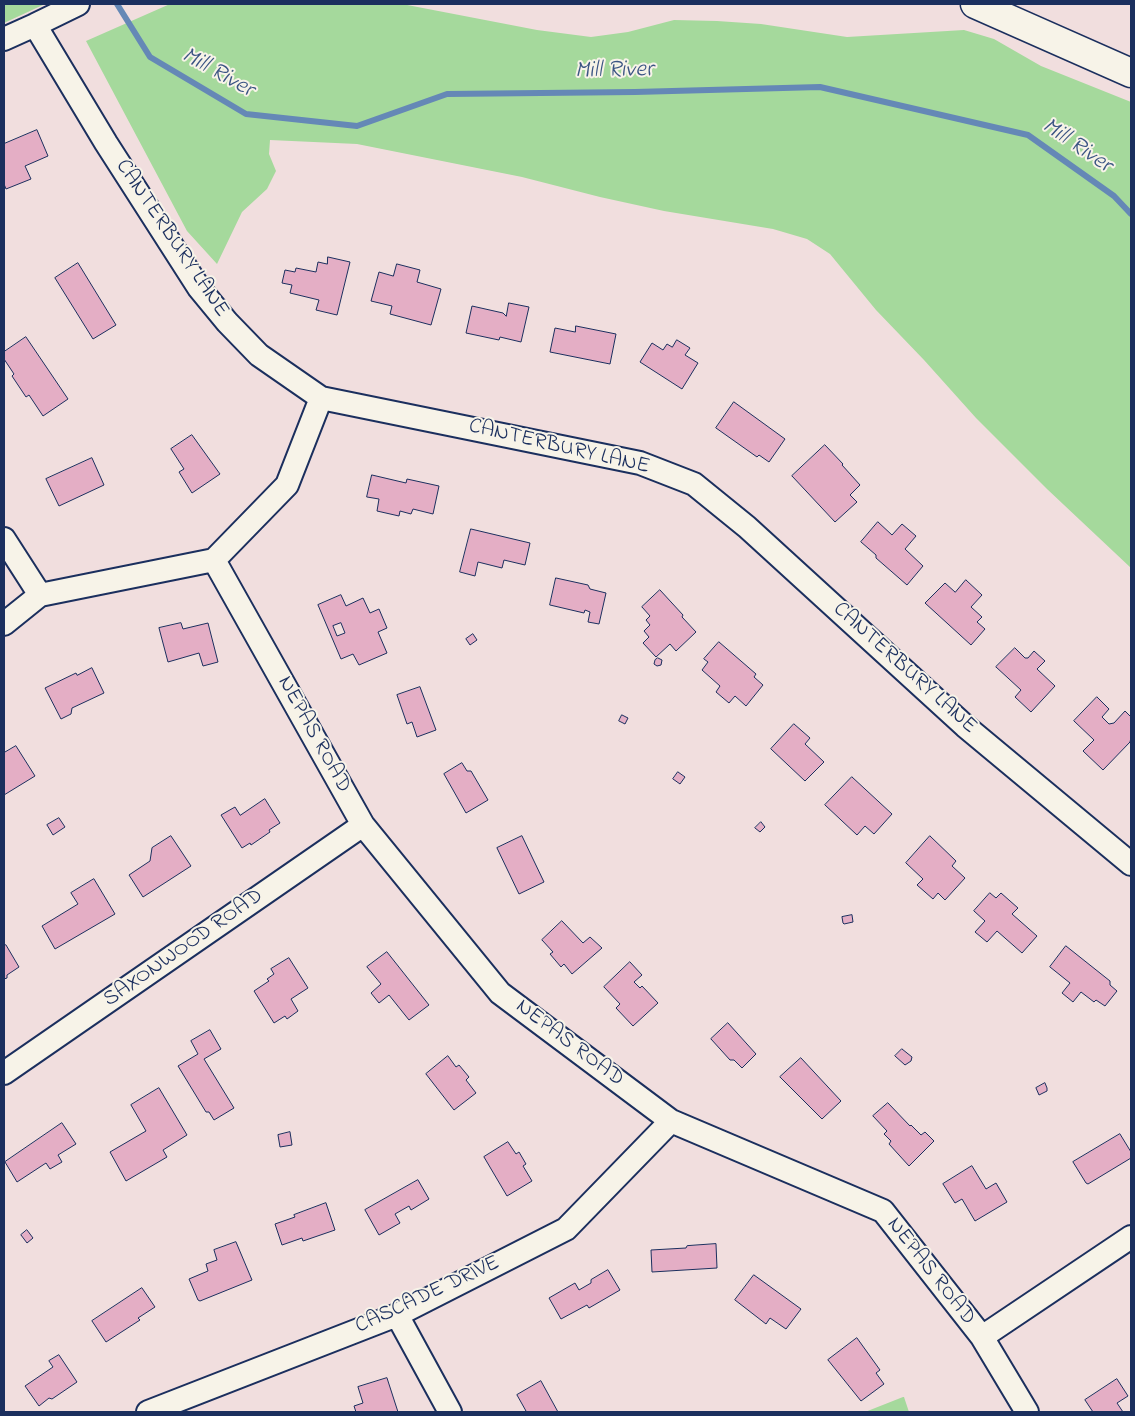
<!DOCTYPE html>
<html>
<head>
<meta charset="utf-8">
<style>
	body { margin:0 }
	#map { position:relative; width:1135px; height:1416px; overflow:hidden; background:#f1dede; font-family:"Indie Flower",sans-serif }
	canvas { display:block }
	.frame { position:absolute; inset:0; border:5px solid #1b2f5e; pointer-events:none }
</style>
</head>
<body>
<div id="map">
<canvas width="1135" height="1416"></canvas>
<div class="frame"></div>
</div>
<script>
const context = document.querySelector('canvas').getContext('2d');
context.lineJoin = 'round';
function fillPath(path, color) { context.fillStyle = color; context.fill(path, 'evenodd'); }
function trace(path, color, width, dash) { context.strokeStyle = color; context.lineWidth = width; context.lineCap = dash ? 'butt' : 'round'; context.setLineDash(dash || []); context.stroke(path); }
function label(font, color, halo, rows, align = 'center') {
  context.font = font + ' "Indie Flower",sans-serif'; context.lineWidth = 4; context.setLineDash([]); context.textBaseline = 'middle'; context.strokeStyle = halo; context.fillStyle = color; for (const [text, x, y, turn = 0] of rows) {
    context.save(); context.translate(x, y); context.rotate((+turn || 0) * Math.PI / 180); context.textAlign = isNaN(turn) ? turn : align; if (halo) context.strokeText(text, 0, 0); context.fillText(text, 0, 0); context.restore();
  }
}
fillPath(new Path2D(`
	M 4,4 L 45,4 L 4,23 Z
	M 170,4 L 402,4 L 537,30 L 591,37 L 628,32 L 674,20 L 717,21 L 761,24 L 847,37 L 964,30 L 994,39 L 1041,66 L 1131,102 L 1131,568 L 1047,489 L 976,418 L 924,360 L 876,310 L 830,254 L 807,239 L 773,229 L 664,211 L 600,197 L 522,177 L 357,144 L 270,140 L 269,154 L 276,171 L 267,189 L 242,212 L 217,264 L 187,231 L 86,41 Z
	M 904,1397 L 909,1412 L 865,1412 L 903,1397 Z`), '#a5d99c');
trace(new Path2D(`
	M 117,4 L 150,57 L 246,114 L 357,126 L 447,94 L 635,92 L 820,87 L 1028,135 L 1114,196 L 1131,214`), '#6588b6', 6);
const building = new Path2D(`
	M 37,130 L 48,156 L 25,166 L 31,179 L 6,189 L 4,184 L 4,144 Z
	M 328,257 L 350,262 L 337,315 L 316,310 L 319,300 L 290,293 L 292,285 L 282,283 L 285,270 L 295,272 L 296,268 L 316,272 L 318,262 L 327,264 Z
	M 78,263 L 116,325 L 93,339 L 55,278 Z
	M 397,264 L 420,270 L 417,282 L 441,289 L 431,325 L 390,314 L 392,306 L 371,301 L 379,272 L 393,276 Z
	M 509,303 L 529,307 L 521,342 L 500,337 L 499,340 L 466,333 L 472,306 L 503,313 L 506,316 Z
	M 576,326 L 616,334 L 610,364 L 550,352 L 555,328 L 575,332 Z
	M 26,337 L 68,399 L 43,416 L 29,395 L 26,397 L 12,376 L 14,374 L 4,359 L 4,352 Z
	M 677,340 L 690,348 L 685,355 L 698,363 L 682,389 L 640,362 L 652,343 L 663,350 L 667,344 L 672,347 Z
	M 734,402 L 785,439 L 769,462 L 759,455 L 757,457 L 716,428 Z
	M 192,435 L 220,474 L 192,493 L 179,472 L 184,469 L 171,449 Z
	M 825,445 L 843,464 L 842,465 L 860,485 L 850,495 L 857,502 L 835,522 L 792,476 Z
	M 92,458 L 104,485 L 59,506 L 46,479 Z
	M 372,475 L 406,483 L 407,479 L 439,486 L 433,514 L 413,509 L 411,514 L 400,511 L 399,516 L 377,511 L 379,499 L 367,497 Z
	M 878,522 L 892,535 L 902,524 L 916,536 L 905,549 L 923,566 L 907,585 L 876,558 L 876,555 L 861,542 Z
	M 471,529 L 530,543 L 525,565 L 504,560 L 502,568 L 478,562 L 475,576 L 460,572 Z
	M 556,578 L 588,585 L 590,589 L 606,593 L 599,624 L 588,622 L 590,612 L 585,610 L 584,613 L 550,605 Z
	M 966,580 L 982,595 L 971,607 L 982,617 L 977,622 L 985,629 L 971,645 L 925,603 L 945,583 L 955,592 Z
	M 660,590 L 683,615 L 682,617 L 696,632 L 676,651 L 670,644 L 656,657 L 643,643 L 649,637 L 644,631 L 650,625 L 646,620 L 650,616 L 642,607 Z
	M 341,595 L 346,606 L 363,598 L 370,613 L 379,609 L 387,628 L 378,632 L 387,653 L 359,665 L 353,654 L 341,659 L 318,605 ZM 341,623 L 345,633 L 337,636 L 333,626 Z
	M 181,623 L 183,629 L 208,623 L 218,662 L 203,666 L 199,653 L 168,662 L 159,628 Z
	M 473,634 L 477,640 L 470,645 L 466,639 Z
	M 719,642 L 756,674 L 754,677 L 763,685 L 746,706 L 735,696 L 729,703 L 716,692 L 720,686 L 702,670 L 708,662 L 704,659 Z
	M 1015,648 L 1025,658 L 1028,658 L 1034,651 L 1045,661 L 1037,669 L 1055,686 L 1031,712 L 1015,697 L 1021,690 L 996,667 Z
	M 658,658 L 662,660 L 661,665 L 657,666 L 654,664 L 655,660 Z
	M 92,668 L 104,693 L 72,708 L 71,714 L 61,719 L 45,688 L 76,673 L 77,675 Z
	M 420,687 L 436,730 L 417,737 L 412,722 L 407,724 L 397,695 Z
	M 1097,697 L 1109,709 L 1102,717 L 1109,724 L 1114,723 L 1125,711 L 1131,717 L 1131,738 L 1130,742 L 1103,770 L 1083,751 L 1094,740 L 1074,721 Z
	M 622,715 L 628,718 L 625,724 L 619,721 Z
	M 794,724 L 810,738 L 805,744 L 824,762 L 805,781 L 771,749 Z
	M 16,746 L 35,776 L 4,795 L 4,753 Z
	M 462,763 L 467,771 L 471,771 L 488,800 L 466,813 L 444,774 Z
	M 678,772 L 685,777 L 680,784 L 673,779 Z
	M 852,777 L 892,814 L 874,834 L 865,826 L 857,835 L 825,805 Z
	M 265,799 L 280,823 L 269,830 L 270,832 L 251,845 L 250,843 L 242,848 L 221,815 L 235,807 L 240,815 Z
	M 59,818 L 65,827 L 53,835 L 47,825 Z
	M 761,822 L 765,827 L 760,832 L 755,828 Z
	M 171,836 L 191,866 L 143,897 L 129,875 L 150,861 L 152,848 Z
	M 522,836 L 544,882 L 519,894 L 497,848 Z
	M 930,836 L 956,861 L 952,866 L 965,878 L 945,900 L 938,893 L 933,899 L 917,885 L 923,879 L 906,863 Z
	M 94,879 L 115,914 L 55,949 L 42,926 L 78,904 L 71,893 Z
	M 990,893 L 996,898 L 1001,893 L 1018,908 L 1012,914 L 1037,936 L 1022,953 L 997,931 L 987,942 L 975,932 L 985,921 L 974,911 Z
	M 852,915 L 853,922 L 844,924 L 843,923 L 842,917 Z
	M 562,921 L 583,943 L 590,937 L 602,948 L 572,974 L 564,964 L 561,967 L 550,954 L 553,952 L 542,940 Z
	M 6,945 L 19,967 L 7,975 L 7,978 L 4,979 L 4,946 Z
	M 1066,946 L 1110,981 L 1110,985 L 1117,991 L 1105,1006 L 1096,1000 L 1094,1002 L 1081,992 L 1073,1002 L 1062,993 L 1070,983 L 1050,967 Z
	M 387,952 L 429,1005 L 409,1020 L 389,995 L 379,1003 L 371,993 L 381,984 L 367,967 Z
	M 289,958 L 308,988 L 291,999 L 298,1011 L 287,1019 L 285,1016 L 274,1023 L 254,991 L 269,981 L 267,979 L 274,974 L 271,969 Z
	M 630,962 L 642,975 L 634,982 L 640,988 L 642,986 L 658,1003 L 633,1026 L 616,1008 L 620,1004 L 604,987 Z
	M 728,1023 L 756,1054 L 742,1068 L 734,1060 L 730,1060 L 711,1039 Z
	M 210,1030 L 221,1049 L 204,1059 L 234,1108 L 214,1120 L 209,1112 L 206,1112 L 178,1066 L 198,1054 L 191,1041 Z
	M 902,1049 L 912,1057 L 911,1061 L 905,1065 L 895,1056 Z
	M 448,1056 L 456,1067 L 459,1065 L 469,1077 L 466,1080 L 476,1093 L 454,1110 L 426,1074 Z
	M 801,1058 L 841,1101 L 822,1119 L 780,1077 Z
	M 1045,1083 L 1047,1088 L 1047,1091 L 1039,1095 L 1036,1088 Z
	M 159,1088 L 187,1135 L 163,1150 L 167,1157 L 126,1181 L 110,1152 L 146,1131 L 131,1105 Z
	M 888,1103 L 910,1126 L 911,1125 L 921,1135 L 925,1132 L 934,1141 L 909,1166 L 889,1144 L 891,1141 L 884,1134 L 887,1131 L 873,1116 Z
	M 62,1123 L 76,1144 L 58,1155 L 62,1162 L 50,1169 L 46,1163 L 17,1182 L 5,1162 Z
	M 290,1132 L 292,1145 L 280,1147 L 278,1135 Z
	M 1120,1134 L 1131,1152 L 1131,1158 L 1088,1184 L 1086,1183 L 1073,1162 Z
	M 508,1142 L 516,1154 L 519,1152 L 526,1164 L 523,1166 L 532,1181 L 507,1196 L 484,1157 Z
	M 972,1166 L 986,1189 L 996,1183 L 1007,1202 L 975,1221 L 962,1199 L 955,1203 L 943,1184 Z
	M 418,1180 L 429,1199 L 411,1210 L 409,1206 L 395,1214 L 400,1223 L 379,1235 L 365,1210 Z
	M 326,1203 L 335,1230 L 303,1241 L 302,1238 L 282,1245 L 275,1224 L 295,1217 L 294,1215 Z
	M 27,1230 L 33,1238 L 27,1243 L 21,1235 Z
	M 236,1242 L 252,1280 L 200,1301 L 198,1300 L 189,1279 L 208,1271 L 206,1264 L 217,1260 L 214,1250 Z
	M 716,1244 L 717,1268 L 652,1272 L 651,1250 L 686,1248 L 687,1246 Z
	M 608,1270 L 620,1290 L 589,1308 L 587,1305 L 561,1319 L 549,1298 L 575,1283 L 579,1290 L 591,1283 L 591,1280 Z
	M 754,1275 L 801,1309 L 786,1329 L 770,1318 L 766,1324 L 735,1300 Z
	M 142,1288 L 155,1307 L 138,1318 L 140,1320 L 106,1342 L 92,1321 Z
	M 857,1338 L 880,1370 L 876,1373 L 884,1384 L 861,1401 L 828,1360 Z
	M 59,1355 L 77,1382 L 52,1399 L 49,1398 L 39,1406 L 25,1386 L 53,1367 L 49,1361 Z
	M 387,1378 L 398,1412 L 356,1412 L 354,1406 L 363,1403 L 358,1387 Z
	M 1117,1379 L 1128,1396 L 1117,1403 L 1123,1412 L 1093,1412 L 1085,1400 Z
	M 541,1381 L 558,1412 L 523,1412 L 526,1411 L 517,1395 Z`);
fillPath(building, '#e4aec5');
trace(building, '#1b2f5e', 1);
const street = new Path2D(`
	M 35,25 L 106,143 L 199,288 L 227,322 L 259,355 L 321,398 L 640,463 L 694,484 L 747,527 L 965,726 L 1131,864
	M 4,39 L 35,25 L 78,4
	M 4,539 L 40,595
	M 214,560 L 363,825 L 500,993 L 671,1121 L 883,1211 L 982,1337 L 1027,1412
	M 4,624 L 40,595 L 214,560 L 287,485 L 321,398
	M 4,1073 L 363,825
	M 397,1315 L 450,1412
	M 982,1337 L 1131,1237
	M 148,1412 L 397,1315 L 566,1229 L 671,1121`);
const secondary = new Path2D(`
	M 975,4 L 1131,73`);
trace(street, '#1b2f5e', 26);
trace(secondary, '#1b2f5e', 31);
trace(street, '#f7f3e8', 22);
trace(secondary, '#f7f3e8', 28);
label('22px', '#1b2f5e', '#f7f3e8', [
	["CANTERBURY LANE",171,239,56],
	["CANTERBURY LANE",559,448,13],
	["CANTERBURY LANE",904,669,42],
	["NEPAS ROAD",313,735,61],
	["SAXONWOOD ROAD",184,949,-35],
	["NEPAS ROAD",569,1044,37],
	["NEPAS ROAD",930,1272,52],
	["CASCADE DRIVE",428,1296,-25]
]);
label('italic 24px', '#3a5483', '#f7f3e8', [
	["Mill River",614,72,-1],
	["Mill River",217,74,29],
	["Mill River",1076,147,34]
]);
</script>
</body>
</html>
